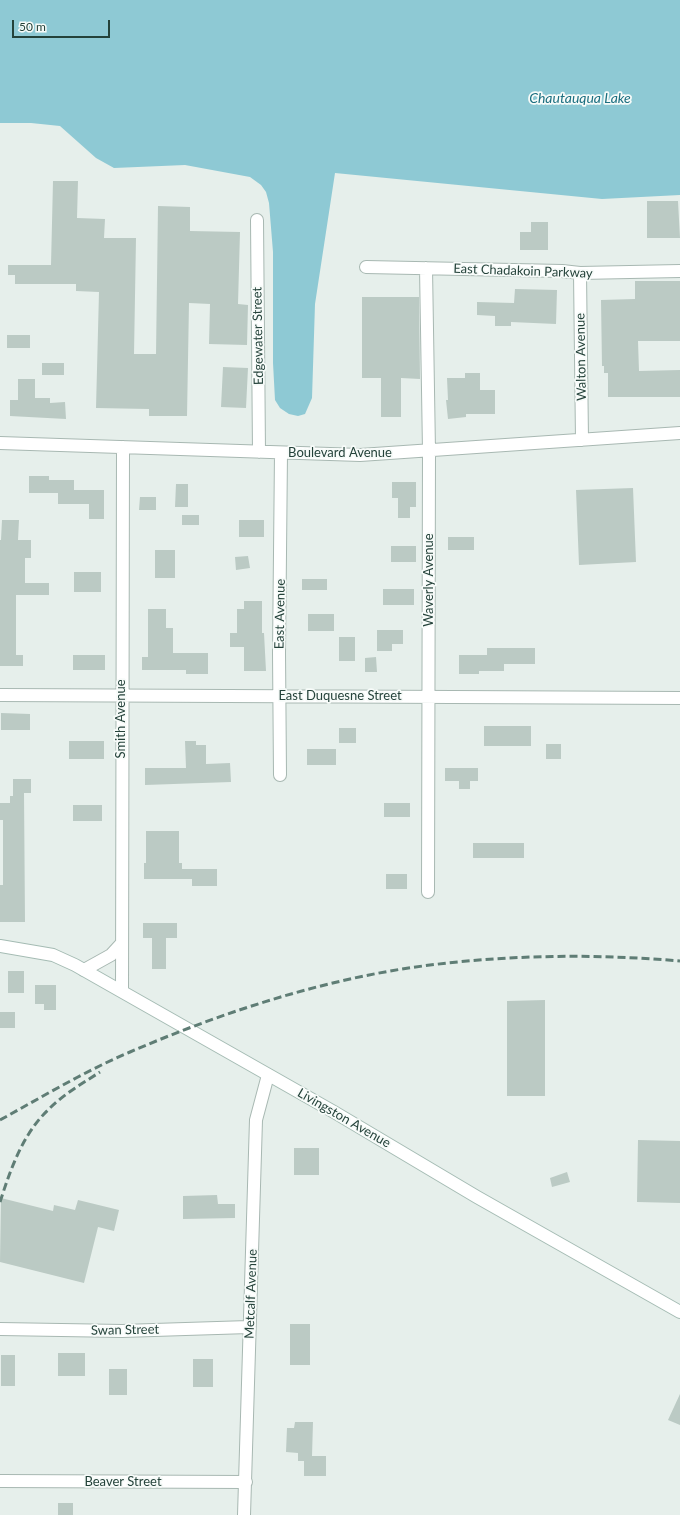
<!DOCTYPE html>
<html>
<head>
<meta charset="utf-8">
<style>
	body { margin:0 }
	#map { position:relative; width:680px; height:1515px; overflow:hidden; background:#e6efeb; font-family:Lato,sans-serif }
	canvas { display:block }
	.scale { position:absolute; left:12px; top:20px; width:98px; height:18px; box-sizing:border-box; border:2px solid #24423a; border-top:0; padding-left:5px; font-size:12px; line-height:14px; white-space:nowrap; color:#24423a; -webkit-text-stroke:3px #f7fbf9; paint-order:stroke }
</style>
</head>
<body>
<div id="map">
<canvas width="680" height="1515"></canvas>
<div class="scale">50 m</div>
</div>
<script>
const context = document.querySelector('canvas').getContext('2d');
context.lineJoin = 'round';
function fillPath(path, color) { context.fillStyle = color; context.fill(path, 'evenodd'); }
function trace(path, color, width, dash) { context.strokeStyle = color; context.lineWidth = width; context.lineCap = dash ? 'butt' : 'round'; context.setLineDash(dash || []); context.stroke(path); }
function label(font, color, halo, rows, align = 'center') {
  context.font = font + ' Lato,sans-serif'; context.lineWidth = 3.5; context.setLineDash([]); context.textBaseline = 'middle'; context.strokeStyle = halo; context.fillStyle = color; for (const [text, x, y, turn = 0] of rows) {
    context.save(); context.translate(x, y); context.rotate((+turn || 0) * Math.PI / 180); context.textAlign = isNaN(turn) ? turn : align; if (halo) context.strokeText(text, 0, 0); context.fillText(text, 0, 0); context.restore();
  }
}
fillPath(new Path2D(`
	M 0,0 L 680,0 L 680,195 L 602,199 L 335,173 L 315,304 L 312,398 L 305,414 L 298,416 L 289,414 L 280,408 L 275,400 L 273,363 L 273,252 L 269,203 L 266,192 L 261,185 L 250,177 L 185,165 L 114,168 L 96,158 L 60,126 L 31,123 L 0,123 Z`), '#8ec9d4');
fillPath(new Path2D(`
	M 53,181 L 78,181 L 77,218 L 105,219 L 104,238 L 136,238 L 134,354 L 156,354 L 158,206 L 190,207 L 190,231 L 240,232 L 238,304 L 248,305 L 247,345 L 209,344 L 210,304 L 189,303 L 187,416 L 149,416 L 149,409 L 96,408 L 99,292 L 76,291 L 76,284 L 15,284 L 15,275 L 8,275 L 8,265 L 51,265 Z
	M 647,201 L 678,201 L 680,238 L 647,238 Z
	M 531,222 L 548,222 L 548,250 L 520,250 L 520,232 L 531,232 Z
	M 635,281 L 680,281 L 680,341 L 638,341 L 639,371 L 680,370 L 680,397 L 608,397 L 608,373 L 604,373 L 604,366 L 602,366 L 601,300 L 635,299 Z
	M 515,289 L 557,290 L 556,324 L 511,322 L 511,326 L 495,326 L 495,316 L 477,315 L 477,302 L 514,303 Z
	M 362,297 L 419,297 L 420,379 L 401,378 L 401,417 L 381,417 L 381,378 L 362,378 Z
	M 7,335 L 30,335 L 30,348 L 7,348 Z
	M 42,363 L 64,363 L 64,375 L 42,375 Z
	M 223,367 L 248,368 L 246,408 L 221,407 Z
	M 465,373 L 480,373 L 480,390 L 495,390 L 495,414 L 466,414 L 466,417 L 448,419 L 446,400 L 448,400 L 447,378 L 465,378 Z
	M 18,379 L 35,379 L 35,398 L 50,398 L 50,403 L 65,402 L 66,419 L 10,416 L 10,400 L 18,400 Z
	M 29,476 L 49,476 L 49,480 L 74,480 L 74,490 L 104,490 L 104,519 L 89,519 L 89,504 L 58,504 L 58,493 L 29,493 Z
	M 392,482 L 416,482 L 416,507 L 410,507 L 410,518 L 398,518 L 398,498 L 392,498 Z
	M 176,484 L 188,484 L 188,507 L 175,507 Z
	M 633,488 L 636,562 L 579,565 L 576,490 Z
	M 140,497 L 156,497 L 156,510 L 139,510 Z
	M 182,515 L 199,515 L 199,525 L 182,525 Z
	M 2,520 L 19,520 L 18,540 L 31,540 L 31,558 L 25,558 L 25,583 L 49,583 L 49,595 L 16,595 L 16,655 L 23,655 L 23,666 L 0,666 L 0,540 L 1,540 Z
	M 239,520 L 264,520 L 264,537 L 239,537 Z
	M 448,537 L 474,537 L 474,550 L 448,550 Z
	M 391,546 L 416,546 L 416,562 L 391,562 Z
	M 155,550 L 175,550 L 175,578 L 155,578 Z
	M 248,556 L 250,568 L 236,570 L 235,557 Z
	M 74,572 L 101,572 L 101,592 L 74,592 Z
	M 302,579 L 327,579 L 327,590 L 302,590 Z
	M 383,589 L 414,589 L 414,605 L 383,605 Z
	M 244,601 L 262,601 L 262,633 L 264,633 L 266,671 L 244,671 L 244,647 L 230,647 L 230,633 L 237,633 L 237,609 L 244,609 Z
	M 148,609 L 166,609 L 166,628 L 173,628 L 173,653 L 208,653 L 208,674 L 186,674 L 186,670 L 142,670 L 142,657 L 148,657 Z
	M 308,614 L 334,614 L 334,631 L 308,631 Z
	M 377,630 L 403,630 L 403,644 L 392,644 L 392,651 L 377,651 Z
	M 339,637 L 355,637 L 355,661 L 339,661 Z
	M 487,648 L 535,648 L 535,664 L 504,664 L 504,671 L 479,671 L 479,674 L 459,674 L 459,655 L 487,655 Z
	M 73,655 L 105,655 L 105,670 L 73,670 Z
	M 376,657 L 377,672 L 365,672 L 365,658 Z
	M 1,713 L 30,714 L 30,730 L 1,730 Z
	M 484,726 L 531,726 L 531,746 L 484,746 Z
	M 339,728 L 356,728 L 356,743 L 339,743 Z
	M 69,741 L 104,741 L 104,759 L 69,759 Z
	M 185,741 L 196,741 L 196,745 L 206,745 L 206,764 L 230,763 L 231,782 L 145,785 L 145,768 L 186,768 Z
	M 546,744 L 561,744 L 561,759 L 546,759 Z
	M 307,749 L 336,749 L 336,765 L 307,765 Z
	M 445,768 L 478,768 L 478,781 L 470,781 L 470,789 L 459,789 L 459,781 L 445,781 Z
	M 13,779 L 31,779 L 31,793 L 24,793 L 25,922 L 0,922 L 0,885 L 3,885 L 3,820 L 0,820 L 0,803 L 10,803 L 10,796 L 13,796 Z
	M 384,803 L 410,803 L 410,817 L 384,817 Z
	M 73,805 L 102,805 L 102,821 L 73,821 Z
	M 146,831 L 179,831 L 179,863 L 182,863 L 182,869 L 217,869 L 217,886 L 192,886 L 192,879 L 144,879 L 144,863 L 146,863 Z
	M 473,843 L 524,843 L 524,858 L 473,858 Z
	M 386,874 L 407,874 L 407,889 L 386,889 Z
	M 143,923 L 177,923 L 177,938 L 166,938 L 166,969 L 152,969 L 152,938 L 143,938 Z
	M 8,971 L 24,971 L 24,993 L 8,993 Z
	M 35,985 L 56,985 L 56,1010 L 44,1010 L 44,1004 L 35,1004 Z
	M 545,1000 L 545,1096 L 507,1096 L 507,1001 Z
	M 0,1012 L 15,1012 L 15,1028 L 0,1028 Z
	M 638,1140 L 680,1141 L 680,1203 L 637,1202 Z
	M 294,1148 L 319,1148 L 319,1175 L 294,1175 Z
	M 567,1172 L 570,1182 L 552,1187 L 550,1178 Z
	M 217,1195 L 218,1204 L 235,1204 L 235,1218 L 183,1219 L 183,1196 Z
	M 1,1198 L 53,1211 L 54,1205 L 75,1210 L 78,1200 L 119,1210 L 114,1231 L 98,1227 L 84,1283 L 0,1262 Z
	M 290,1324 L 310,1324 L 310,1365 L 290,1365 Z
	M 58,1353 L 85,1353 L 85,1376 L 58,1376 Z
	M 1,1355 L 15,1355 L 15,1386 L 1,1386 Z
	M 193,1359 L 213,1359 L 213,1387 L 193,1387 Z
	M 109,1369 L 127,1369 L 127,1395 L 109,1395 Z
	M 680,1394 L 680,1425 L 668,1420 Z
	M 295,1422 L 313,1422 L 312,1456 L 326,1456 L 326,1476 L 304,1476 L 304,1461 L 298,1461 L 298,1453 L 286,1452 L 287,1428 L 294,1428 Z
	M 58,1503 L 73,1503 L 73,1515 L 58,1515 Z`), '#bbcac4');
const street = new Path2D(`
	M 257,220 L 259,452
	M 366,267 L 562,271 L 580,273 L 680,271
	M 426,268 L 429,451 L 428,892
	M 580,273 L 582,440
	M 0,443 L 360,455 L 680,433
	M 0,695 L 680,698
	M 280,775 L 279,653 L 281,453
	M 84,970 L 111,955 L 122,943
	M 122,991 L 123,447
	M 0,1329 L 122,1331 L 249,1327
	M 0,1481 L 246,1482
	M 244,1515 L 256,1120 L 268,1075`);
const secondary = new Path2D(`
	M 0,946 L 53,955 L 75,965 L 334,1112 L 477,1197 L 680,1312`);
trace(street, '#a8b8b2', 14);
trace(secondary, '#a4bbb3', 14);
trace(street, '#fff', 12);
trace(secondary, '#fff', 12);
trace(new Path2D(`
	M 0,1120 C 42,1097 85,1071 130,1052 C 216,1015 309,984 402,969 C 493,955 588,953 680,961
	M 0,1202 C 11,1168 23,1133 50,1108 C 64,1094 83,1083 100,1072`), '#5f7d75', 3, [8, 4]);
label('13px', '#24423a', '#f7fbf9', [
	["East Chadakoin Parkway",523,271,2],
	["Edgewater Street",258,336,-91],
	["Walton Avenue",581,357,-91],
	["Boulevard Avenue",340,453],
	["Waverly Avenue",429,580,-90],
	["East Avenue",280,614,-89],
	["East Duquesne Street",340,696],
	["Smith Avenue",121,719,-90],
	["Livingston Avenue",344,1118,30],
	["Metcalf Avenue",251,1294,-88],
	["Swan Street",125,1330,-1],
	["Beaver Street",123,1482]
]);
label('italic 14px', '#1c6f80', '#f7fbf9', [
	["Chautauqua Lake",580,98]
]);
</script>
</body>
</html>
